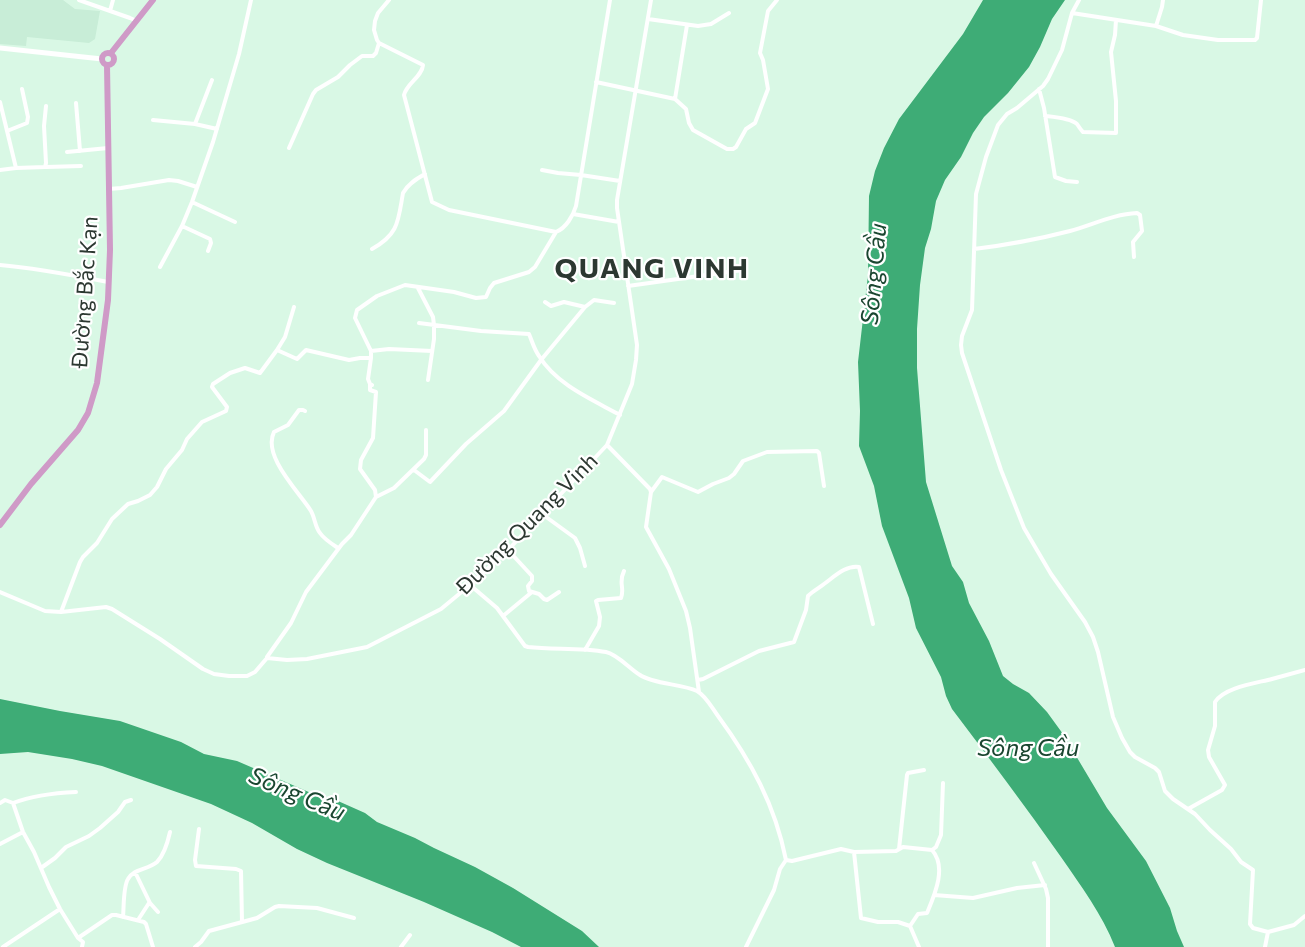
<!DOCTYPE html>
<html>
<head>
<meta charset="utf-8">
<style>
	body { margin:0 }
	canvas { display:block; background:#d9f8e5 }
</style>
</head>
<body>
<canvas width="1305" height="947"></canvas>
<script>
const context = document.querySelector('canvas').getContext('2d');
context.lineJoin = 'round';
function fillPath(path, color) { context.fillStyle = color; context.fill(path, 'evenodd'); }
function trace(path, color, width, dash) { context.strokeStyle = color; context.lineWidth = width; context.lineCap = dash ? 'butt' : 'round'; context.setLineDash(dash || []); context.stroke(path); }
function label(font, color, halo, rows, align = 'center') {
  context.font = font + ' Commissioner,sans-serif'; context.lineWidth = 4.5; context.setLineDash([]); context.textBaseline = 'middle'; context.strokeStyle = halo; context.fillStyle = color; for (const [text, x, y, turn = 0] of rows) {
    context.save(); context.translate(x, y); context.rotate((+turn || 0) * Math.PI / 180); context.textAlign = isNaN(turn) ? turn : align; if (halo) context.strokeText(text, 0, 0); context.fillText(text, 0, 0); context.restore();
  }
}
fillPath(new Path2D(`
	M 0,0 L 63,0 L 75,9 L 100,11 L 95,39 L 89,43 L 27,37 L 26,46 L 0,44 Z`), '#c8edd7');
fillPath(new Path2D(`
	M 983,0 L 1065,0 L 1052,19 L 1040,47 L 1029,67 L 1008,93 L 984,117 L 973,133 L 961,157 L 945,180 L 936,201 L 931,229 L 925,248 L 920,285 L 917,329 L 917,368 L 926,482 L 952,566 L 963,582 L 969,603 L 989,641 L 1003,676 L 1013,684 L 1029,693 L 1047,712 L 1063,734 L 1107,808 L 1146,861 L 1170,908 L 1177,931 L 1184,947 L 1115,947 C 1102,914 1081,886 1061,857 C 1026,807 989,758 952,709 L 946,696 L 941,677 L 916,628 L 909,598 L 882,526 L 874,486 L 859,446 L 860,411 L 858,362 L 868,275 L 869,196 L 875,171 L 884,148 L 899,119 L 963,34 Z
	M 0,699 L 60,711 L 120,721 L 181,742 L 204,754 L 237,761 L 311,793 L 338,801 L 365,813 L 377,822 L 415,838 L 434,848 L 475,867 L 513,888 L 582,931 L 599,947 L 521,947 L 492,932 L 424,902 L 327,863 L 297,849 L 252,823 L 211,804 L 102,766 L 72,759 L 28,752 L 0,754 Z`), '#3eac76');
trace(new Path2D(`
	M 79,0 L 130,18 L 137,21
	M 389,0 L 378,13 L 375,21 L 374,30 L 377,40 L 379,43 L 423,65 C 422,77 407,83 404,95 L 432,202 L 449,210 L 556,232 C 566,228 573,216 576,206 L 610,0
	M 1079,0 L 1072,13 L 1062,50 L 1048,79 L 1043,86 L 1017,108 L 1007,114 L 998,125 L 986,157 L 976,194 L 972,310 L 962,336 L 961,345 L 962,353 L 1001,470 L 1024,528 L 1051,574 L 1085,622 L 1093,637 L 1098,652 L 1113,717 L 1122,738 L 1130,752 L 1135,757 L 1155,768 L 1159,772 L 1165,791 L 1173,799 L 1195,814 L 1210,830 L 1231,849 L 1241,862 L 1253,870 L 1250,924 L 1253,928 L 1268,932
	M 110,11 L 113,0
	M 1072,13 L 1156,26 L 1183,35 L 1218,40 L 1255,40 L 1257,38 L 1261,0
	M 648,19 L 698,26 L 711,24 L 729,13
	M 1156,26 L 1162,7 L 1163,0
	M 596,82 L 675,99 L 686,109 L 689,123 L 693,130 L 727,149 L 733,149 L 736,147 L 746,129 L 755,123 L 768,89 L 763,60 L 760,53 L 768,11 L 777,0
	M 1039,89 L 1044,108 L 1055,177 L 1066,181 L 1077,182
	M 675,99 L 687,25
	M 0,102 L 16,168
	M 76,103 L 80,151
	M 1045,116 C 1054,117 1070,118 1077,124 C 1079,127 1081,130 1083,132 L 1116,133 L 1116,101 L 1111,52 L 1115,35 L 1116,20
	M 153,120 L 195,124 L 217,129
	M 195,124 L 212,80
	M 7,131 L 27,123 L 28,117 L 22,89
	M 289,148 L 313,94 L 316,90 L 338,77 L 350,65 L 362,56 L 373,56 L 376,53 L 379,43
	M 67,152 L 108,148
	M 46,167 L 81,166
	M 0,170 L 16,168 L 45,167 L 46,163 L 44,126 L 46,106
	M 542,170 L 558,173 L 581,175 L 620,181
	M 109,189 L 121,188 L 169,180 L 178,181 L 197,187
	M 192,202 L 235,222
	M 573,214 L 619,222
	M 182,226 L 210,239 L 211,243 L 208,251
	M 372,249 C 399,234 398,221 403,193 C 408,184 416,179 425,174
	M 974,249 C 1007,245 1039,239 1070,231 C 1092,225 1114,214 1137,213 L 1140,215 L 1142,231 L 1133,242 L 1134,257
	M 0,265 C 36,268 72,275 108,282
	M 160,267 L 182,226 L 192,202 L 213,142 L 239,54 L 251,0
	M 628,286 L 742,270
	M 418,288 L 433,317 L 434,325 L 434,339 L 428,380
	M 545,302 L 551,306 L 564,302 L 585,307 L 594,300 L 614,303
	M 294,307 L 285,337 L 277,350 L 297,359 L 306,350 L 349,360 L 360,358 L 371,358 L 371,351 L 355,318 L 357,310 L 377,296 L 405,285 L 454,292 L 476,298 L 486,297 L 490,288 L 494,283 L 529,272 L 535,267 L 556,232
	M 419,323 L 481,331 L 529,334 C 532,341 534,349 539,356 C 557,385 591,399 620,415
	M 371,351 L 389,349 L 432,351
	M 371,358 L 368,379 L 370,384 L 372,385
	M 370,384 L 370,390 L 376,392 L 373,438 L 361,460 L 360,469 L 375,490 L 376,497
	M 305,411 L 303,410 L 299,410 L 288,425 L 274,432 C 262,456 299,492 311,511 C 315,518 315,527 320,533 C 324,539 332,544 338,548
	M 607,445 L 650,489 L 651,492 L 646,527 L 669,569 L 686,611 L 690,628 L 699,692
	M 414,470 L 430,482 L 466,444 L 504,411 L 541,360 L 585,307
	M 651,492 L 662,477 L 698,492 L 713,484 L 729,478 L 734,474 L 743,461 L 767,452 L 817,451 L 819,453 L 824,486
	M 542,514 L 575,538 L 580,548 L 585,566
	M 508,550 L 532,576 L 532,581 L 528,586 L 529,591 L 539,594 L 544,599 L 547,600 L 559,592
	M 470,585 L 497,608 L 525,646 L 528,647 C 553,650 580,647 606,652 C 617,654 630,669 640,675 C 653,684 682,684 697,691 C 706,696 712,708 718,716 C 751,761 775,805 786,860 L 780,869 L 774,890 L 746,947
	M 0,592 L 45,611 L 61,612 L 106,607 L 112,609 L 160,639 L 203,669 L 214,674 L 229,676 L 247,676 L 255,672 L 267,658 L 287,660 L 307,659 L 367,647 L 441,609 L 470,585 L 508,550 L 607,445 L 632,384 L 636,360 L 637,345 L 617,208 L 617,200 L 651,0
	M 61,612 L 80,562 L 83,557 L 97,543 L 112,519 L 128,504 L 138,501 L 150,495 L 157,487 L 166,469 L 182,450 L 187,439 L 202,422 L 226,411 L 227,407 L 212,387 L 213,384 L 230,373 L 245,368 L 260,373 L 277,350
	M 503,616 L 532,592
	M 585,650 L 599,626 L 600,617 L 596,601 L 598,600 L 621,598 C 625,588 618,583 624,571
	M 267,657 L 291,623 L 306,592 L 342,544 L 351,535 L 374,500 L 376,497 L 394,488 L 424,459 L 426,455 L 426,430
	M 698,680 L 703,679 L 759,651 L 794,642 L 806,610 L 808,596 C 813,591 819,588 824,584 C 835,576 846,565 859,567 L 873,624
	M 0,803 L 5,800 L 13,803 L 23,832 L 34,852 L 49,887 L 60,909 L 78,938
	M 13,803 C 34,795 54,793 76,792
	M 1188,809 L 1222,790 L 1225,785 L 1209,757 L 1208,750 L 1215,726 L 1215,702 C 1224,687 1257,683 1272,679 C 1283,676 1294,673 1305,670
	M 199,829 L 195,860 L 196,866 L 236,869 L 241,871 L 242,922
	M 0,844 L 23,832
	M 899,849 L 907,775 L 908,773 L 924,770
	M 932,850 L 936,847 L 941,835 L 943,783
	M 854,852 L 861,918 L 878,922 L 898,922 L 910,926 L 919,947
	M 786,860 L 792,861 L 841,849 L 854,852 L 896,851 L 903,847 L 932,850 C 947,867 935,894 927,913 L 918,914 L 910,926
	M 1034,863 L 1046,889 L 1048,898 L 1048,947
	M 41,868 L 55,858 L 66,847 L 89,836 L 100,828 L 118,812 L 125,802 L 131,800
	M 135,872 L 150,903 L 158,912
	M 934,895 L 973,898 L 1017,888 L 1045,885
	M 123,917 C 124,907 123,887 128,879 C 134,868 148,870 157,862 C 164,855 168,841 170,832
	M 138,920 L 149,903
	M 3,947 L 60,909
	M 82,947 L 83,942 L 78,938 L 112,915 L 116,915 L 144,922 L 146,924 L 153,947
	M 195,947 L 201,942 L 209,931 L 257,918 L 275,907 L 279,906 L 317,908 L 354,918
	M 401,947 L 410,935
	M 1265,947 L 1268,932 L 1294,925 L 1305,916`), '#fff', 4);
trace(new Path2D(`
	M 0,48 L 102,59`), '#fff', 5);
trace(new Path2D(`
	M102 59a6 6 0 1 1 12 0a6 6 0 1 1-12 0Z
	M 111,53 L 153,0
	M 0,525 L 31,484 L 78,430 L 88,413 L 97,383 L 108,300 L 110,250 L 107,65`), '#cf9ac7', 6);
label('22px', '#2c3831', '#fff', [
	["Đường Bắc Kạn",85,292,-86],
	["Đường Quang Vinh",527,524,-45]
]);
label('italic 24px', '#1a4630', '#fff', [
	["Sông Cầu",874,274,-85],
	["Sông Cầu",1028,748],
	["Sông Cầu",297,794,23]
]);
context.letterSpacing = '1.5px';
label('bold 28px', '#2c3831', '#fff', [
	["QUANG VINH",652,269]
]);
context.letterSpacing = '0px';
</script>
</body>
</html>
